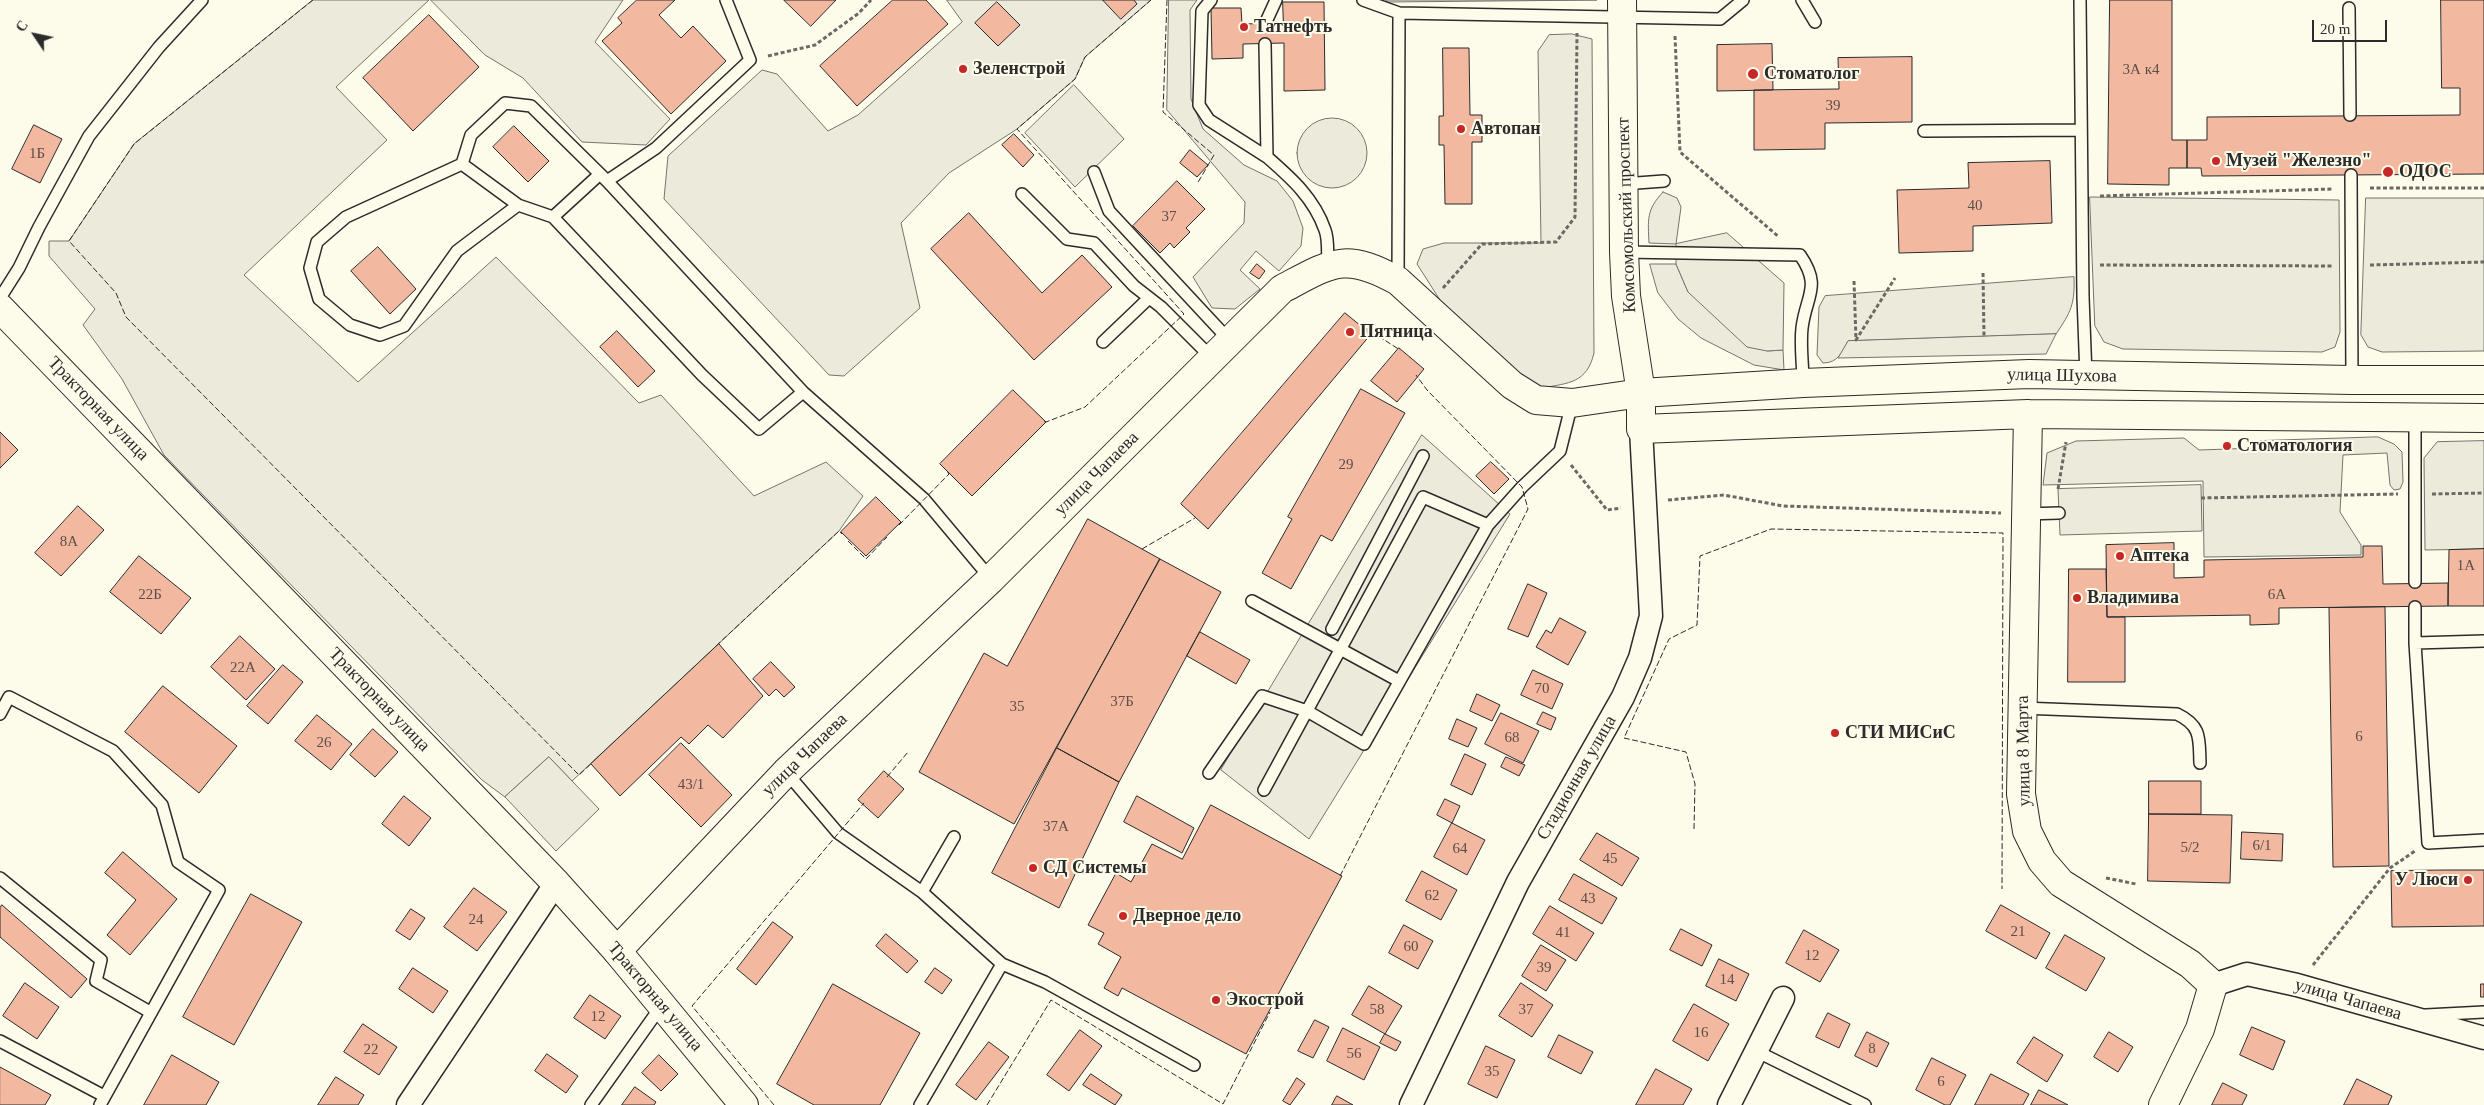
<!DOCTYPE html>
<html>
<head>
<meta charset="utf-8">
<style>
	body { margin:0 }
	#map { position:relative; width:2484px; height:1105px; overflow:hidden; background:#fdfbea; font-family:Georgia,serif }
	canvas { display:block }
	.north { position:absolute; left:10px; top:10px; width:50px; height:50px; -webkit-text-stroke:4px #fdfbea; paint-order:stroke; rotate:304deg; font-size:14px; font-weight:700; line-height:20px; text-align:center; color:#2b2b2b }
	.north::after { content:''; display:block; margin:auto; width:18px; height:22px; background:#2b2b2b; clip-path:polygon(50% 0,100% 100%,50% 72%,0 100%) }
	.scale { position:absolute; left:2312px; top:20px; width:75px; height:22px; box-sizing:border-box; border:2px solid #2b2b2b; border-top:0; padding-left:6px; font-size:15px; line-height:18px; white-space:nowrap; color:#2b2b2b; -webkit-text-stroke:4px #fdfbea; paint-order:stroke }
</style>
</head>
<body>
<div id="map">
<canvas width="2484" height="1105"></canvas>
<div class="north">С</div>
<div class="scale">20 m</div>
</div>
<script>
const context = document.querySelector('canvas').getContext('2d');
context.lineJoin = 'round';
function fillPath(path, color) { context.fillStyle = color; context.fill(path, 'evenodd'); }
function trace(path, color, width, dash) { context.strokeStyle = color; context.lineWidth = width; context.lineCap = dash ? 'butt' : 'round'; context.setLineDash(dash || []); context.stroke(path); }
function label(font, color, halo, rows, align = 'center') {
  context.font = font + ' Georgia,serif'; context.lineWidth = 4; context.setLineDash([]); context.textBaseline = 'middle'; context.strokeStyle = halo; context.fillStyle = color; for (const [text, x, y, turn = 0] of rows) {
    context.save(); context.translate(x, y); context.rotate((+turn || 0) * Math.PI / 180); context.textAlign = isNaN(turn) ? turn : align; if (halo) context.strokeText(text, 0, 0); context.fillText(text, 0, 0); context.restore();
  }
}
const green = new Path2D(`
	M 313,0 L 429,0 L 336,87 L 387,140 L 244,275 L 358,382 L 496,257 L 639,403 L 661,395 L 754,496 L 826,462 L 863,496 L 839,531 L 572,781 L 549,757 L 505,797 L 482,780 L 164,455 L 122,379 L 83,325 L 95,309 L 49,256 L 49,241 L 69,241 L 134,144 Z
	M 431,0 L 623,0 L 595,42 L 670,119 L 646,145 L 582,142 L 523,78 L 485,55 Z
	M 947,0 L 1151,0 L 1085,57 L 1075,79 L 1017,129 L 949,173 L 901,223 L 920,308 L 844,376 L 829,375 L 664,199 L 668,156 L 762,70 L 777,74 L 828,131 L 858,115 L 962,22 Z
	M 1169,0 L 1197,0 L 1190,10 L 1191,99 L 1203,129 L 1244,165 L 1277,181 L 1293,201 L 1303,228 L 1301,246 L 1279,271 L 1256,251 L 1240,270 L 1260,289 L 1235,309 L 1212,308 L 1193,277 L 1244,223 L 1245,202 L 1167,110 Z
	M 1386,0 L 1597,0 L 1388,2 Z
	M 1572,34 L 1592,39 L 1594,353 C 1587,383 1569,383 1542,388 L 1516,374 L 1440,300 L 1417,264 L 1423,249 L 1444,243 L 1541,243 L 1538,51 L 1549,35 Z
	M1297 153a35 35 0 1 1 70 0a35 35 0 1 1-70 0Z
	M 1663,192 L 1677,198 L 1681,207 L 1676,244 L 1649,243 C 1648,220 1646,210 1663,192 Z
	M 2090,197 L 2339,200 L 2340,332 L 2335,347 L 2322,352 L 2123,349 L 2104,342 L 2095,326 Z
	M 2366,198 L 2484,198 L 2484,351 L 2382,352 L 2368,347 L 2361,335 Z
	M 1650,264 L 1676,264 L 1688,292 L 1767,351 L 1783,350 L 1784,370 L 1754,365 L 1701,338 L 1678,319 L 1658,293 Z
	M 2074,277 C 2075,304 2071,312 2056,334 L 1848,341 C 1842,352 1838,363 1823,363 L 1817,355 L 1819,307 L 1825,296 Z
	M 2378,437 L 2394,444 L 2402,452 L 2403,482 L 2400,489 L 2394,490 L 2390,485 L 2387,453 L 2343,455 L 2340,512 L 2361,545 L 2361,555 L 2204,557 L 2203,481 L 2043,485 L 2047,453 L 2076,441 L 2184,438 L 2199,450 L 2257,448 L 2260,441 Z
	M 2484,441 L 2484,549 L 2425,550 L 2424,458 L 2437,442 Z`);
fillPath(green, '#ecebdb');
trace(green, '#74746e', 1);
const parking = new Path2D(`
	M 1074,85 L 1124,139 L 1075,187 L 1025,133 Z
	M 1727,233 L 1784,283 L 1783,350 L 1767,351 L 1747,347 L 1688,292 L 1676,264 L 1676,244 Z
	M 2056,334 L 2046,354 L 1838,358 L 1848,341 Z
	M 1422,435 L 1510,514 L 1309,839 L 1221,770 Z
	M 2201,485 L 2202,531 L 2060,535 L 2058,489 Z
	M 549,757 L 599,809 L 556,851 L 505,797 Z`);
fillPath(parking, '#eceadb');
trace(parking, '#74746e', 1);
const building = new Path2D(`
	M 637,0 L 675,0 L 659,15 L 681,38 L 693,26 L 726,61 L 671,114 L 602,41 L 622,23 L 618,18 Z
	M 784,0 L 836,0 L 811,26 Z
	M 893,0 L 926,0 L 948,24 L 857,106 L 820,66 Z
	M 1103,0 L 1134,0 L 1137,4 L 1121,19 Z
	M 2110,0 L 2172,0 L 2172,140 L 2187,140 L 2187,168 L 2169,168 L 2169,185 L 2108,184 Z
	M 2441,0 L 2484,0 L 2484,174 L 2202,176 L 2201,168 L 2187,168 L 2187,140 L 2207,140 L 2207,117 L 2460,115 L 2460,88 L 2442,88 Z
	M 997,2 L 1020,25 L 998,46 L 975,23 Z
	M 1283,2 L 1324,2 L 1325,90 L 1284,91 L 1284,43 L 1243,44 L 1243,58 L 1212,59 L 1211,8 L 1241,8 L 1242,24 L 1283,23 Z
	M 429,15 L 479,67 L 413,131 L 363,78 Z
	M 1772,44 L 1773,90 L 1717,91 L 1717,45 Z
	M 1443,48 L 1469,48 L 1470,115 L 1482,115 L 1482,142 L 1472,142 L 1472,204 L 1445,204 L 1444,145 L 1439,145 L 1439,116 L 1443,116 Z
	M 1912,57 L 1912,122 L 1825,123 L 1825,149 L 1754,150 L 1754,90 L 1839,89 L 1838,58 Z
	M 34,125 L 62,139 L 40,183 L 12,169 Z
	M 514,126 L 549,161 L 528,182 L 493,147 Z
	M 1014,134 L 1034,155 L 1023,167 L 1002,145 Z
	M 1190,150 L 1208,165 L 1197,177 L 1180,163 Z
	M 2050,161 L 2052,223 L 1973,226 L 1973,251 L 1899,253 L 1897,190 L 1969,188 L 1968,163 Z
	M 1177,181 L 1205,209 L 1186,228 L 1190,232 L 1174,248 L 1170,243 L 1160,253 L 1133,226 Z
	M 969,213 L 1042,293 L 1082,255 L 1112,287 L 1034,360 L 931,249 Z
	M 378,247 L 416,289 L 390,314 L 351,271 Z
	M 1257,264 L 1265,271 L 1259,279 L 1250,273 Z
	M 1345,313 L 1371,334 L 1208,529 L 1181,504 Z
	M 617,331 L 655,371 L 638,387 L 600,347 Z
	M 1399,348 L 1424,369 L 1397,402 L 1371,381 Z
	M 1361,389 L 1405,413 L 1332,541 L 1321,535 L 1291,589 L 1262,573 L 1292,519 L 1288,517 Z
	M 1013,390 L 1046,422 L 972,496 L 940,464 Z
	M 0,432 L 18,450 L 0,468 Z
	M 1491,462 L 1509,479 L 1494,494 L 1476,476 Z
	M 876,497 L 901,522 L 866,556 L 841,532 Z
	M 78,506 L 104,530 L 61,576 L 35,553 Z
	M 1088,519 L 1160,559 L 1014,824 L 919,772 L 984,653 L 1007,666 Z
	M 2174,543 L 2174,578 L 2204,577 L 2204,560 L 2363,557 L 2363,546 L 2382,546 L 2383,584 L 2448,583 L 2448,606 L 2279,608 L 2279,624 L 2250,625 L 2250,615 L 2107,617 L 2106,545 Z
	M 2484,549 L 2484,606 L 2448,606 L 2449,550 Z
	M 139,556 L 191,598 L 161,634 L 110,592 Z
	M 1160,559 L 1221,592 L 1119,782 L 1057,748 Z
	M 2069,569 L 2106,569 L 2107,617 L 2125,617 L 2125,682 L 2068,682 Z
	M 1528,584 L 1547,593 L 1528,637 L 1508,629 Z
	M 2385,607 L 2389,866 L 2333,867 L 2329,608 Z
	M 1560,618 L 1586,632 L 1568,665 L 1536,647 L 1546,630 L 1551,633 Z
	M 1200,632 L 1250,660 L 1236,684 L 1187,656 Z
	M 240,636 L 275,669 L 246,700 L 211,667 Z
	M 719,644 L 763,696 L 723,738 L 708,725 L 689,744 L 681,737 L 620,796 L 591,764 Z
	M 771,662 L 795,687 L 784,697 L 776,689 L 769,696 L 753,679 Z
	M 283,665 L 303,682 L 268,724 L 247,706 Z
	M 1533,670 L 1563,684 L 1552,709 L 1521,695 Z
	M 163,686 L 237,746 L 199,793 L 125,732 Z
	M 1477,694 L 1500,705 L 1492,721 L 1470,711 Z
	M 1543,712 L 1556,718 L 1551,730 L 1537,724 Z
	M 1501,713 L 1539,731 L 1523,763 L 1485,744 Z
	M 317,715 L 352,744 L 331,770 L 295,741 Z
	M 1457,719 L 1477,728 L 1468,747 L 1449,739 Z
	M 373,729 L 398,752 L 375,777 L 350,755 Z
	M 681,743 L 732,795 L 701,827 L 649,775 Z
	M 1057,748 L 1119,782 L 1059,908 L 992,873 Z
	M 1465,754 L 1486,764 L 1472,795 L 1451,785 Z
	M 1506,757 L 1525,765 L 1519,776 L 1501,767 Z
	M 884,771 L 904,789 L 878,818 L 858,800 Z
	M 2149,781 L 2201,781 L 2201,814 L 2149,814 Z
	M 404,796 L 431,818 L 409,846 L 382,824 Z
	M 1137,796 L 1194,828 L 1182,853 L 1124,822 Z
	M 1445,799 L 1460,806 L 1452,823 L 1437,815 Z
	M 1211,805 L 1342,876 L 1246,1054 L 1122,988 L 1118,996 L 1104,988 L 1121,957 L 1098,944 L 1104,933 L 1088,925 L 1116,873 L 1131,882 L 1152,844 L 1182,859 Z
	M 2149,814 L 2232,815 L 2230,883 L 2148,881 Z
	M 1452,823 L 1485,840 L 1467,875 L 1434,857 Z
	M 2242,832 L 2283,834 L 2282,861 L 2241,859 Z
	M 1597,833 L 1639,858 L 1622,886 L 1580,860 Z
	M 123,852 L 177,899 L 130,955 L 107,935 L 136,900 L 105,873 Z
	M 2447,870 L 2484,870 L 2484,926 L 2392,927 L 2391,871 Z
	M 1422,871 L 1457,890 L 1441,920 L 1406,901 Z
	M 1574,874 L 1617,898 L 1602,924 L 1559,900 Z
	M 474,888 L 507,912 L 477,951 L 444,927 Z
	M 251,894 L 302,922 L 234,1045 L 183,1017 Z
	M 2,905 L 87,979 L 71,998 L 0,937 L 0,908 Z
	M 2001,905 L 2050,933 L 2036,959 L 1986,931 Z
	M 1550,906 L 1594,933 L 1576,961 L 1533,934 Z
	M 411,909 L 425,918 L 410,940 L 396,931 Z
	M 773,922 L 793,937 L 756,985 L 737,969 Z
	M 1404,925 L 1433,941 L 1418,969 L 1389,953 Z
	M 1681,929 L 1712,945 L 1702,966 L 1670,950 Z
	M 1804,930 L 1839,950 L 1820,982 L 1786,963 Z
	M 886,934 L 918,961 L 907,973 L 876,946 Z
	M 2065,935 L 2105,958 L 2086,991 L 2046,968 Z
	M 1541,945 L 1566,960 L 1546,991 L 1522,976 Z
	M 1719,959 L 1749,974 L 1736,1001 L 1706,986 Z
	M 413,968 L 448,991 L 433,1013 L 399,989 Z
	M 935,968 L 952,980 L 942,994 L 925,982 Z
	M 25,983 L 59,1007 L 37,1039 L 3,1016 Z
	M 1521,983 L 1553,1005 L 1532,1037 L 1499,1016 Z
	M 833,984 L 920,1033 L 880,1105 L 814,1105 L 777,1084 Z
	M 2481,984 L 2484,984 L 2484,997 L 2481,997 Z
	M 1369,986 L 1402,1006 L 1385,1034 L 1352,1015 Z
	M 590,995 L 621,1016 L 605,1039 L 574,1018 Z
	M 1694,1004 L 1729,1024 L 1708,1061 L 1673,1041 Z
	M 1828,1013 L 1850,1024 L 1839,1048 L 1816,1037 Z
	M 1315,1020 L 1329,1027 L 1313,1058 L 1298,1051 Z
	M 363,1024 L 397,1047 L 379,1075 L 344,1052 Z
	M 2252,1027 L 2285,1041 L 2273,1070 L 2240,1055 Z
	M 1343,1028 L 1380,1047 L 1364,1080 L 1327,1061 Z
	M 1080,1030 L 1102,1046 L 1069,1091 L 1047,1075 Z
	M 1867,1032 L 1889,1043 L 1877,1067 L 1855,1056 Z
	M 2109,1032 L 2133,1047 L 2118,1072 L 2094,1057 Z
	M 1385,1034 L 1401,1042 L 1396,1051 L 1380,1043 Z
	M 1559,1035 L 1593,1052 L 1581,1074 L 1548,1057 Z
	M 2034,1037 L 2063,1055 L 2047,1082 L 2017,1063 Z
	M 989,1042 L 1009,1057 L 976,1100 L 956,1085 Z
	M 1486,1046 L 1515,1060 L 1497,1098 L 1468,1084 Z
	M 547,1054 L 578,1076 L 566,1093 L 535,1071 Z
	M 172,1055 L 219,1082 L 206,1105 L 144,1105 Z
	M 659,1055 L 678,1074 L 661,1091 L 642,1073 Z
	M 1932,1058 L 1966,1075 L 1950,1105 L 1945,1105 L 1916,1090 Z
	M 0,1067 L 51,1095 L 45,1105 L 0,1105 Z
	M 1656,1069 L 1692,1089 L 1683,1105 L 1636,1105 Z
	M 1091,1074 L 1122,1095 L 1115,1105 L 1083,1085 Z
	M 1991,1074 L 2029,1094 L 2023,1105 L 1975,1105 Z
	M 336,1077 L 364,1095 L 358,1105 L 318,1105 Z
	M 1297,1078 L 1305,1084 L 1290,1105 L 1283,1101 Z
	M 2357,1079 L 2392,1096 L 2388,1105 L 2344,1105 Z
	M 2223,1083 L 2247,1095 L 2242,1105 L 2212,1105 Z
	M 635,1087 L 656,1102 L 654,1105 L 622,1105 Z
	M 2039,1090 L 2068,1105 L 2031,1105 Z
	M 1337,1096 L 1353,1105 L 1332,1105 Z`);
fillPath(building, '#f2b8a0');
trace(building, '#2b2b2b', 1);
const service = new Path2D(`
	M 726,0 L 750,60 L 656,148 L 607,181 L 803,392 L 924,499 L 991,579
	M 1211,0 L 1202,11 L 1199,105 L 1209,120 L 1267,157
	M 1363,0 L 1399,13 L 1398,279
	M 1802,0 L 1815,22
	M 2080,0 L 2083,297 L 2086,376
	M 2349,8 L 2350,115
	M 1399,13 L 1720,19 L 1743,0
	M 1265,24 L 1276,0
	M 1265,44 L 1267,157 C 1291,178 1314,198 1325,230 C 1329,240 1327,254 1328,265
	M 1924,131 L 2081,130
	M 462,164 L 518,205
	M 1094,172 L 1109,211 L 1230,341
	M 600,174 L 531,106 L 505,103 L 471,135 L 462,164 L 346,217 L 317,242 L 310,268 L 319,299 L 350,325 L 380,335 L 404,326 L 457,251 L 518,205 L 553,217 L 600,174 L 607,181
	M 2351,175 L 2352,380
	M 1623,184 L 1664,181
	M 1022,194 L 1067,239 L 1094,243 L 1134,286 L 1161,307 L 1212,358
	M 553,217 L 702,375 L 759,429 L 803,392
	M 1625,252 L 1800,255 C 1822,287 1806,295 1802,328 C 1800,346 1803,365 1803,383
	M 0,298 L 19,268 L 39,227 L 89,136 L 159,47 L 202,0
	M 1103,342 L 1149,298
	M 2026,514 L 2059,513
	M 2415,582 L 2415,418
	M 1252,601 L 1399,681
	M 1332,629 L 1423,456
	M 2484,641 L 2415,643 L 2428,843 L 2484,840
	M 2415,643 L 2415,607
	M 2022,708 L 2177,714 C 2202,726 2199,739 2200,763
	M 0,714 L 9,697 L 113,751 L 162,805 L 178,862 L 219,890 L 100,1105
	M 786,772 L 838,833 L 922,892 L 1002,964 L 1045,982 L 1194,1065
	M 1209,773 L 1262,696 L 1307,711 L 1364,744 L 1488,525 L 1522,487 L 1560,451 L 1572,403
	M 1264,790 L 1423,497 L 1488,525
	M 0,878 L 101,960 L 96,981 L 150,1012
	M 922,892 L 954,837
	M 2426,1015 L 2484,1012
	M 0,1041 L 104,1096
	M 1756,1051 L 1865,1105
	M 591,1105 L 662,1005
	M 920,1105 L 1002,964`);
const minor = new Path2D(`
	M 2213,985 L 2247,974 L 2297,985 L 2484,1038
	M 408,1105 L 556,883
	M 1411,1105 L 1518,882 L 1623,697 L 1640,658 L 1651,616 L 1641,429
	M 1729,1105 L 1783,998`);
const tertiary = new Path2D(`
	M 617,951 L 786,772 L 991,579 L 1282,289 C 1331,263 1345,251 1398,281 L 1512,385 L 1536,400 L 1572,403 L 1641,393`);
const secondary = new Path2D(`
	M 1622,0 L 1624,252 L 1626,296 L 1641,393 L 1641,429 L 2028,414 L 2484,418
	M 0,308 L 556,883 L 617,951 L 744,1105
	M 1641,393 L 1803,383 L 2029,374 L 2352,380 L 2484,380
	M 2028,414 L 2021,794 L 2027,831 L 2042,861 L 2061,883 L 2190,964 L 2213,985 L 2200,1029 L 2163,1105`);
trace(service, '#2b2b2b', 14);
trace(minor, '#2b2b2b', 25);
trace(tertiary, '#2b2b2b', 30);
trace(secondary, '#2b2b2b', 30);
trace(new Path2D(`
	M 1675,36 L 1680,152 L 1779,237
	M 768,56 L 815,45 L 859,13 L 871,0
	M 2370,188 L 2484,188
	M 2100,196 L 2333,189
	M 2100,265 L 2333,266
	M 2370,265 L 2484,262
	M 1983,273 L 1984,336
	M 1854,281 L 1856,340 L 1895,278
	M 1443,288 L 1482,244 L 1556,242 L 1575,217 L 1577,33
	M 1571,465 L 1607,510 L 1621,508
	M 2058,489 L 2066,442
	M 2432,494 L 2484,493
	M 2201,498 L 2398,494
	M 1668,500 L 1724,495 L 1783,506 L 2001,513
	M 2106,878 L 2136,884
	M 2313,965 L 2390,868 L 2415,851`), '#6a6964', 3, [4, 2.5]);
trace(service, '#fdfbea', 11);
trace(minor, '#fdfbea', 22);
trace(tertiary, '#fdfbea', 28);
trace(secondary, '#fdfbea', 28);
trace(new Path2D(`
	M 313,0 L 134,144 L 69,241 L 116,293 L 126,317 L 579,775 L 592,763
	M 1167,0 L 1163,112 L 1214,155 L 1197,184
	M 1364,327 L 1400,350
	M 1044,421 L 1046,422 L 1085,407 L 1184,314 L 1017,129 L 1075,79 L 1085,57 L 1151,0
	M 899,525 L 949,474 L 947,471
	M 848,541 L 866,559 L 887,537
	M 1142,549 L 1195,518
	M 716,646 L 839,531 L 842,534
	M 887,777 L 908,752
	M 1694,829 L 1695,784 L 1686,752 L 1624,738 L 1669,639 L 1697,625 L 1700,556 L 1771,529 L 2003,533 L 2002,889
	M 1340,876 L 1528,509 L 1522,487 L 1427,390 L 1416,375
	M 774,1105 L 692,1006 L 864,803
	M 987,1105 L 1051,1000 L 1223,1104 L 1270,1012`), '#2b2b2b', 1, [6, 2.5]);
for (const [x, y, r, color] of [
	[1244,27,5,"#c62828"],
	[963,69,5,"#c62828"],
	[1753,74,6,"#c62828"],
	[1461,129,5,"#c62828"],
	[2216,161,5,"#c62828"],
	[2388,172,6,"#c62828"],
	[1350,332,5,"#c62828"],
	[2227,446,5,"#c62828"],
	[2120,556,5,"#c62828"],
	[2077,598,5,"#c62828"],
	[1835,733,5,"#c62828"],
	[1033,868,5,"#c62828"],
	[2468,880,5,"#c62828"],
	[1123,916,5,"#c62828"],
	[1216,1000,5,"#c62828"]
]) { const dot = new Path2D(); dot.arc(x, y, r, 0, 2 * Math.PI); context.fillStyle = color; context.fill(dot); trace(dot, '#fdfbea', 2); }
label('15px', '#5d4e48', null, [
	["3А к4",2141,70],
	["39",1833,106],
	["1Б",37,154],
	["40",1975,206],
	["37",1169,217],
	["29",1346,465],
	["8А",69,542],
	["1А",2466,566],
	["22Б",150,595],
	["6А",2277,595],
	["22А",243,668],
	["70",1542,689],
	["37Б",1122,702],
	["35",1017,707],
	["6",2359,737],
	["68",1512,738],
	["26",324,743],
	["43/1",691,785],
	["37А",1056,827],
	["6/1",2262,846],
	["5/2",2190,848],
	["64",1460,849],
	["45",1610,859],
	["62",1432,896],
	["43",1588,899],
	["24",476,920],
	["21",2018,932],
	["41",1563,933],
	["60",1411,947],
	["12",1812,956],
	["39",1544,968],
	["14",1727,980],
	["58",1377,1010],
	["37",1526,1010],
	["12",598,1017],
	["16",1701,1033],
	["8",1872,1049],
	["22",371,1050],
	["56",1354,1054],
	["35",1492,1072],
	["6",1941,1082]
]);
label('bold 18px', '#2b2b2b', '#fdfbea', [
	["Татнефть",1254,27],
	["Зеленстрой",973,69],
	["Стоматолог",1764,74],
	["Автопан",1471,129],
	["Музей \"Железно\"",2226,161],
	["ОДОС",2399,172],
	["Пятница",1360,332],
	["Стоматология",2237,446],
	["Аптека",2130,556],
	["Владимива",2087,598],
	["СТИ МИСиС",1845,733],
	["СД Системы",1043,868],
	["У Люси",2458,880,"right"],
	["Дверное дело",1133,916],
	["Экострой",1226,1000]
], 'left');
label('18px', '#2b2b2b', '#fdfbea', [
	["Комсомольский проспект",1627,215,-92],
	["улица Шухова",2062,376,1],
	["Тракторная улица",98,409,46],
	["улица Чапаева",1097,474,-45],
	["Тракторная улица",379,700,46],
	["улица 8 Марта",2024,751,-91],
	["улица Чапаева",805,755,-44],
	["Стадионная улица",1577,778,-60],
	["Тракторная улица",655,997,50],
	["улица Чапаева",2348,1000,16]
]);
</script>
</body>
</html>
